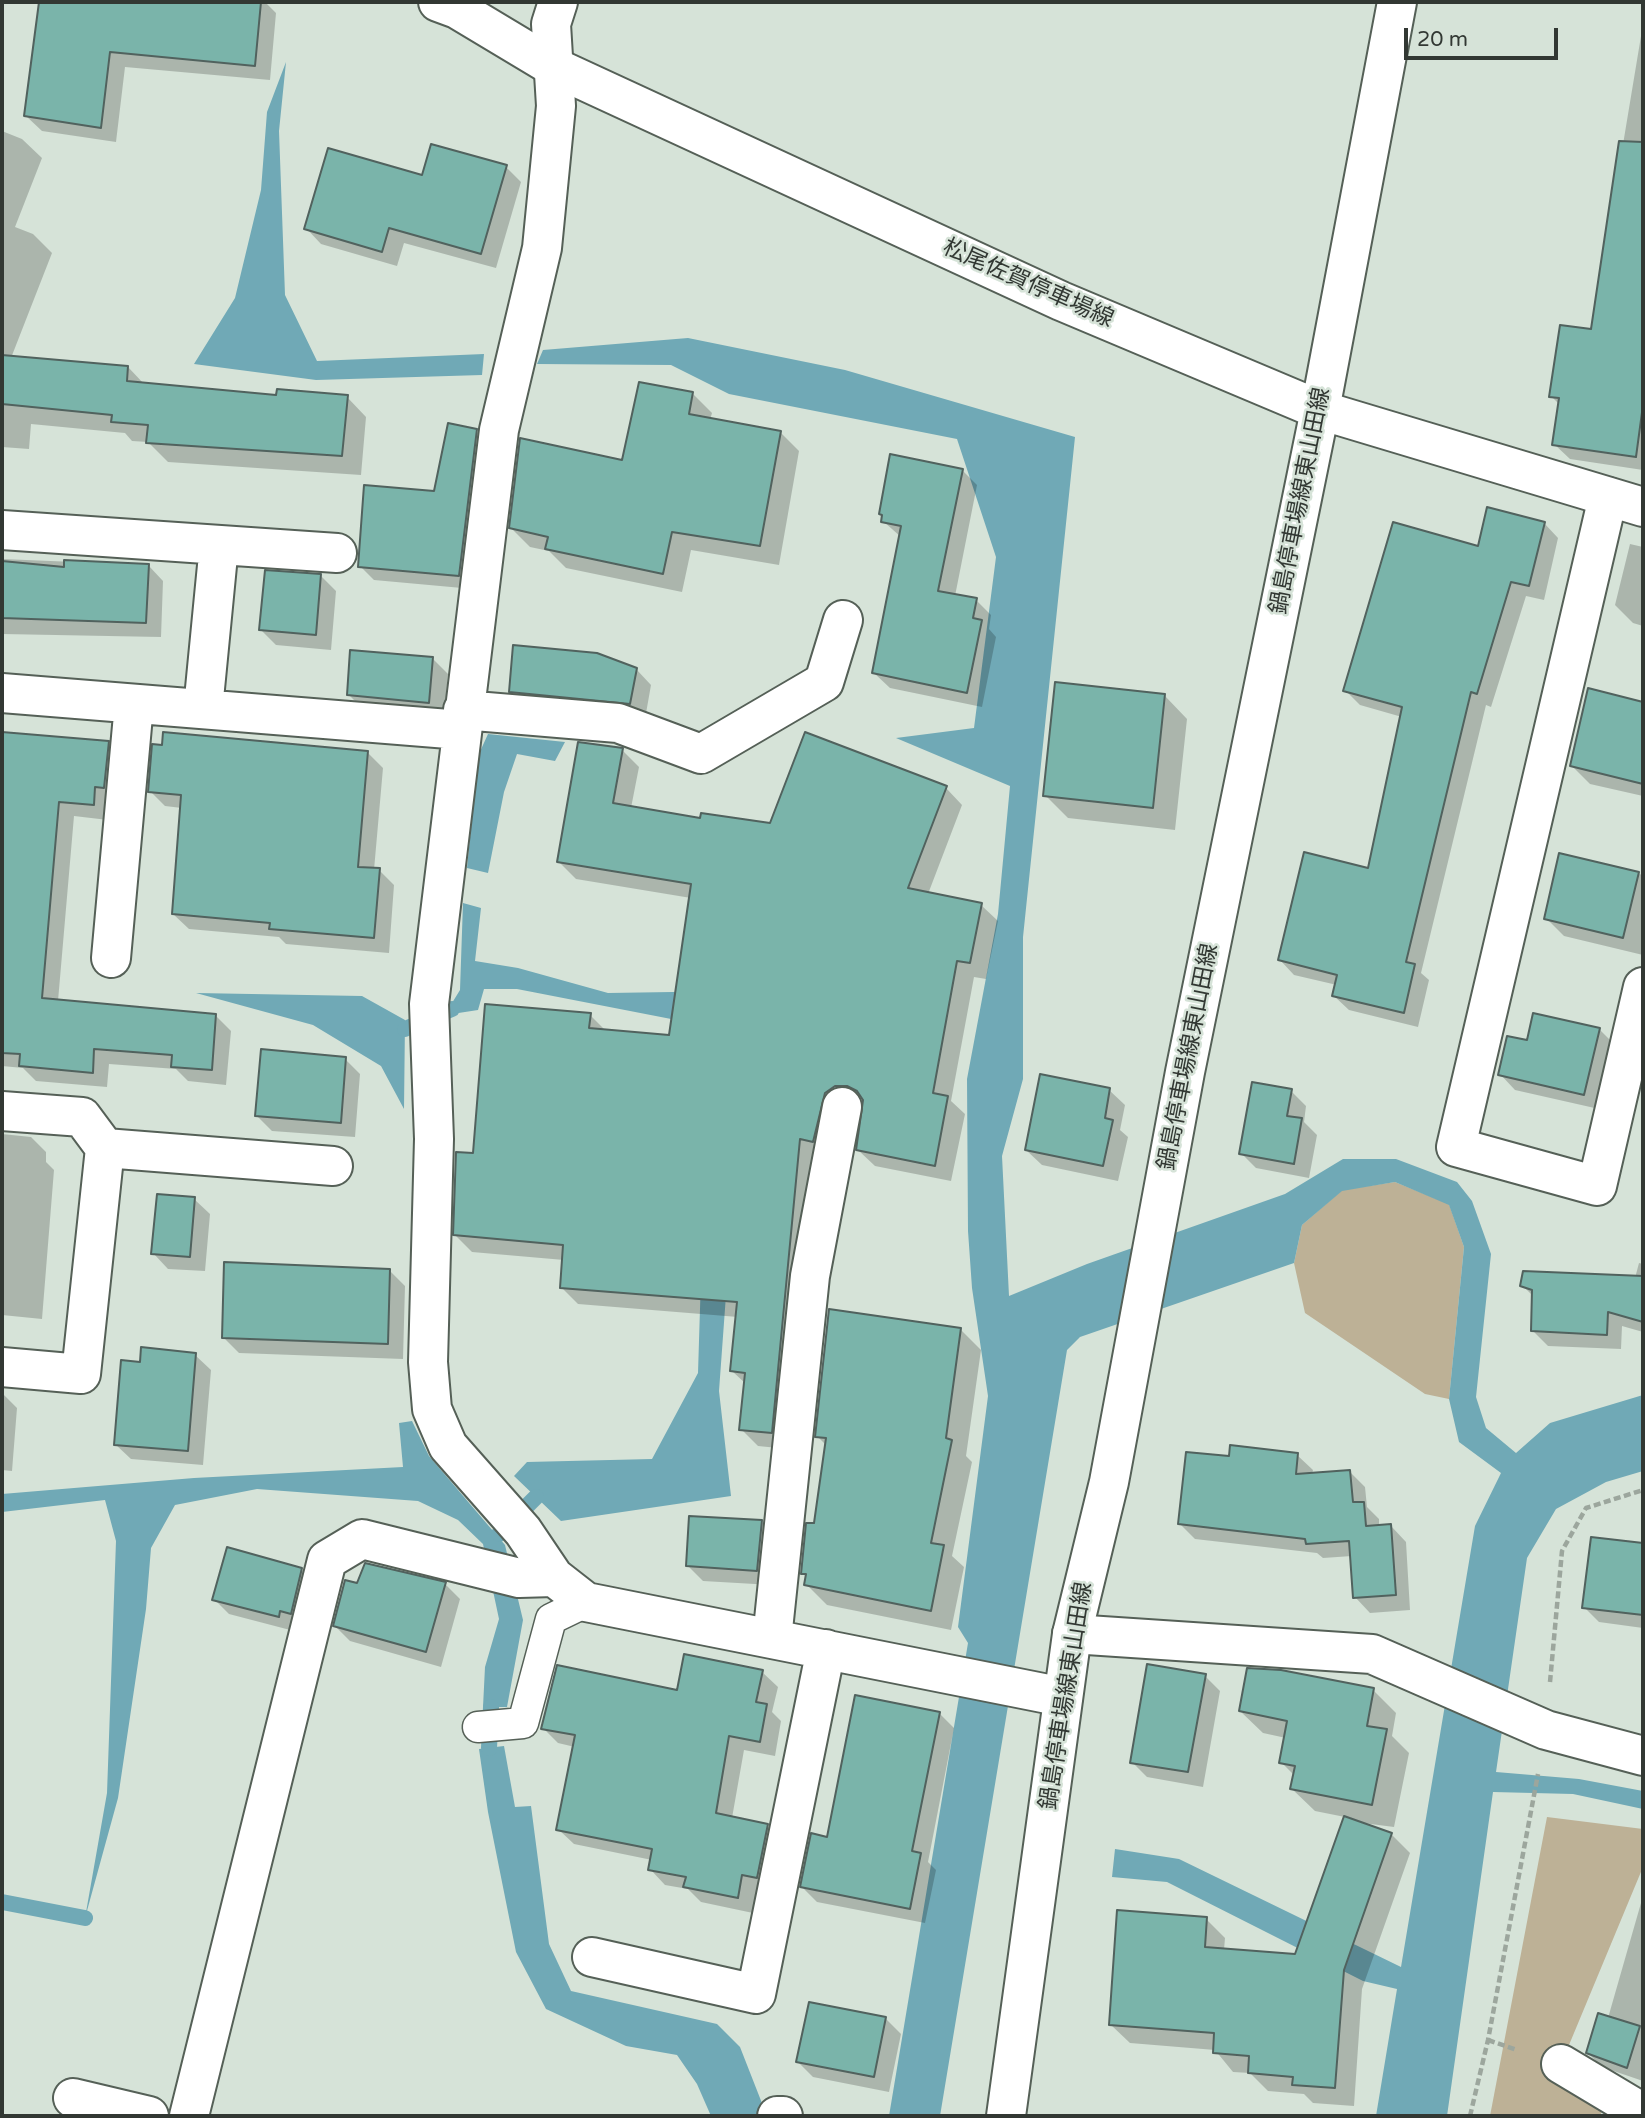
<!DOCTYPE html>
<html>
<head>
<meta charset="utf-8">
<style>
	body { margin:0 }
	#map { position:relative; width:1645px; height:2118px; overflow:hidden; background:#d6e3d8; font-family:"Varela Round",sans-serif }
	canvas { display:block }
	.frame { position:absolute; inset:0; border:4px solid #323833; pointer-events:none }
	.scale { position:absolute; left:1404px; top:28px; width:154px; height:32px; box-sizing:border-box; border:4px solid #323833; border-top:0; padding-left:9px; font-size:21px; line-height:24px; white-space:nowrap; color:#323833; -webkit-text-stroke:5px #d6e3d8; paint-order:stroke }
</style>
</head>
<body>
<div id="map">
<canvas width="1645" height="2118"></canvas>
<div class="frame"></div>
<div class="scale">20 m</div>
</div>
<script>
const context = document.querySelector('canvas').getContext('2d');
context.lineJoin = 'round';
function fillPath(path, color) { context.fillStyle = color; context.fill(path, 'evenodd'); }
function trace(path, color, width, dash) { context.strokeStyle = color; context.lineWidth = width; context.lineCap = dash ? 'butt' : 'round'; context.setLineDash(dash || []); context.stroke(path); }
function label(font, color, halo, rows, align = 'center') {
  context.font = font + ' "Varela Round","Noto Sans JP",sans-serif'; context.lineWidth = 5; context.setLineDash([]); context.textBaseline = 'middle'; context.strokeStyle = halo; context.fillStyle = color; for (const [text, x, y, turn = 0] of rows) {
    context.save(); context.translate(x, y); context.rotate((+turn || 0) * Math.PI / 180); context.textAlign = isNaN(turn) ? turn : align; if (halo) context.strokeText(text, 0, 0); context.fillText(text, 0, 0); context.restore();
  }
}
fillPath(new Path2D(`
	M 1395,1182 L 1449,1204 L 1464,1247 L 1449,1399 L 1425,1394 L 1305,1313 L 1294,1263 L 1302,1225 L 1342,1190 Z
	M 1547,1817 L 1643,1829 L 1643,1867 L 1569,2045 L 1605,2103 L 1600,2116 L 1490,2116 Z`), '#bdb196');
fillPath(new Path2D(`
	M 286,62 L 279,131 L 285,295 L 317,361 L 484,354 L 482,375 L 316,380 L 194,364 L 235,298 L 261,190 L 267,112 Z
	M 688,338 L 845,370 L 1075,437 L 1023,937 L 1023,1079 L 1002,1156 L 1009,1296 L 1087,1264 L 1285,1194 L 1343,1159 L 1396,1159 L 1457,1182 L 1472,1201 L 1491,1254 L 1476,1397 L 1486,1428 L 1516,1453 L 1550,1423 L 1643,1395 L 1643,1471 L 1606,1482 L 1556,1509 L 1527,1558 L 1496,1772 L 1579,1779 L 1643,1791 L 1643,1809 L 1573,1794 L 1493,1792 L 1447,2116 L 1376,2116 L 1397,1989 L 1363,1981 L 1167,1882 L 1112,1877 L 1115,1849 L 1179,1859 L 1401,1967 L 1475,1526 L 1501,1473 L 1459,1442 L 1449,1399 L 1464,1247 L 1449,1205 L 1395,1182 L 1342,1191 L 1302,1225 L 1294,1263 L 1080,1337 L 1067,1350 L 940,2116 L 889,2116 L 968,1643 L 958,1627 L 988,1396 L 972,1288 L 968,1231 L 967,1079 L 998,914 L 1010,786 L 896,738 L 974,728 L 996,557 L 957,439 L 729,394 L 671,365 L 537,364 L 543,350 Z
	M 488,734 L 565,742 L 555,761 L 517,754 L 504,792 L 488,873 L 467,868 L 478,756 Z
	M 463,903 L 481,908 L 475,961 L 518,968 L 608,993 L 737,991 L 729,1254 L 719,1391 L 731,1496 L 561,1521 L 514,1476 L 527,1462 L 652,1459 L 698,1373 L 708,1051 L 702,1025 L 517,989 L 484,989 L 478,1010 L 452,1014 L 452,1003 L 460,990 Z
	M 196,993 L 362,996 L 405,1020 L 404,1109 L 381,1066 L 313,1025 Z
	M 412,1421 L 429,1456 L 505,1545 L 523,1620 L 507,1707 L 483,1707 L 485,1667 L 499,1619 L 483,1544 L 458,1520 L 418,1501 L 257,1489 L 175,1505 L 151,1548 L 146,1609 L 118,1798 L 85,1918 L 107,1793 L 116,1541 L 105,1500 L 2,1512 L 2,1494 L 194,1478 L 403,1467 L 399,1423 Z
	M 504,1746 L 515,1807 L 531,1806 L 549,1944 L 571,1991 L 717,2024 L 740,2047 L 767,2116 L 711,2116 L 697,2084 L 677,2055 L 626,2046 L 546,2009 L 516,1952 L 488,1812 L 479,1749 Z`), '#70a9b6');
fillPath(new Path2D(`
	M 46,2 L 265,2 L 276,13 L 270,80 L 125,67 L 116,142 L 42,131 L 26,116 Z
	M 1642,30 L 1643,30 L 1643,470 L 1570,459 L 1554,444 L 1560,405 L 1551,396 L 1592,331 Z
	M 2,131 L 22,139 L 42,158 L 15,227 L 33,234 L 52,253 L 11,358 L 128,367 L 145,385 L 278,397 L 347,397 L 366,417 L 361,475 L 168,462 L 148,442 L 132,441 L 125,433 L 31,424 L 29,449 L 2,447 Z
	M 506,167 L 521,182 L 496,268 L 404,243 L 397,266 L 321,244 L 306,228 L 424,177 Z
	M 693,394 L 712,413 L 710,420 L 780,432 L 799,451 L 779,565 L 691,550 L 682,592 L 566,568 L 549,551 L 530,547 L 511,528 L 624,462 Z
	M 476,431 L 490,445 L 473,589 L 374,580 L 360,566 L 436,493 Z
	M 962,470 L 977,485 L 955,596 L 976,600 L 991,615 L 989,629 L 996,637 L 982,707 L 890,688 L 874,673 L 901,537 L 883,521 L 880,513 Z
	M 1544,523 L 1558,538 L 1544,600 L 1526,596 L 1491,707 L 1486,705 L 1421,973 L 1429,980 L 1418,1027 L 1349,1010 L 1334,996 L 1337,985 L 1294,975 L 1280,960 L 1369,870 L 1402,717 L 1360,705 L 1345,690 L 1479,548 Z
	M 1630,544 L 1643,547 L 1643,626 L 1633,623 L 1615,605 Z
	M 2,559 L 148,565 L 163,581 L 161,637 L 2,634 Z
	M 321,576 L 336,591 L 331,650 L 276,645 L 261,630 Z
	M 432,658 L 448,674 L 444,717 L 364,710 L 349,695 Z
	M 636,669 L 651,685 L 645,719 L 526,706 L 511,691 Z
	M 1589,690 L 1643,703 L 1643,796 L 1590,784 L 1572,766 Z
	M 1165,696 L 1187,719 L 1175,830 L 1068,818 L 1045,795 Z
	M 2,734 L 108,742 L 123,758 L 108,820 L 74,816 L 58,1001 L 215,1015 L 231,1031 L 226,1085 L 188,1081 L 176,1069 L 109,1064 L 107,1087 L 36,1081 L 23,1068 L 2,1066 Z
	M 622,750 L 639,767 L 631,808 L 702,821 L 772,825 L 946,788 L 962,805 L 928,894 L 981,905 L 998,921 L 986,979 L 974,977 L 951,1101 L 965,1114 L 951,1181 L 875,1166 L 858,1150 L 864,1102 L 853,1102 L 788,1449 L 758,1446 L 741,1429 L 746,1384 L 732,1371 L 738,1317 L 578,1304 L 561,1287 L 564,1260 L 472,1252 L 455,1235 L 474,1155 L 590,1015 L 607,1032 L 671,1037 L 691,898 L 576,879 L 559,862 Z
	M 368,753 L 383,768 L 374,870 L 379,870 L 394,885 L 389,953 L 286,944 L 279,937 L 189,929 L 173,914 L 182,808 L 165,806 L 150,791 Z
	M 1561,855 L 1643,875 L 1643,955 L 1564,936 L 1546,918 Z
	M 1599,1029 L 1615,1045 L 1599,1109 L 1515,1090 L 1500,1074 L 1528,1042 Z
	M 345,1059 L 360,1074 L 355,1137 L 272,1131 L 257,1116 Z
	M 1109,1090 L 1125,1105 L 1120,1130 L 1128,1137 L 1118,1181 L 1042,1165 L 1026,1150 Z
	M 1291,1091 L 1306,1106 L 1304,1122 L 1317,1135 L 1309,1178 L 1256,1168 L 1241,1153 Z
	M 2,1134 L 31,1137 L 46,1152 L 46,1162 L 54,1170 L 42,1319 L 2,1315 Z
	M 194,1199 L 210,1214 L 205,1271 L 168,1269 L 153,1253 Z
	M 1639,1263 L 1643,1264 L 1643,1332 L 1622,1326 L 1621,1349 L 1548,1346 L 1532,1330 L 1534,1297 L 1522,1285 L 1635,1278 Z
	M 390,1271 L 405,1286 L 403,1359 L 239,1353 L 223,1337 Z
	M 961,1330 L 981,1350 L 966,1456 L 972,1462 L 952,1556 L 964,1567 L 951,1630 L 827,1605 L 806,1584 L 807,1578 L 803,1573 L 815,1525 L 827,1446 L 817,1436 Z
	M 195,1355 L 211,1370 L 203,1465 L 131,1459 L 115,1444 L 141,1363 Z
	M 2,1393 L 17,1408 L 12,1471 L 2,1470 Z
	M 1297,1455 L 1313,1470 L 1312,1474 L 1350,1472 L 1365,1487 L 1367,1507 L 1379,1519 L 1379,1527 L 1391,1526 L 1406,1542 L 1410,1610 L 1370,1613 L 1355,1597 L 1352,1556 L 1323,1558 L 1317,1553 L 1195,1539 L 1180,1524 L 1231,1458 Z
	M 762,1522 L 777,1537 L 772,1585 L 703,1581 L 687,1565 Z
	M 1593,1538 L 1643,1545 L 1643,1628 L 1599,1622 L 1584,1607 Z
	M 302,1570 L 317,1585 L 294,1631 L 229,1614 L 214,1599 Z
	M 445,1584 L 460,1599 L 441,1667 L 350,1641 L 335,1626 L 358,1585 Z
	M 762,1672 L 778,1687 L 772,1712 L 781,1721 L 775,1756 L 744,1750 L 732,1818 L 767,1826 L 783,1841 L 772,1893 L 757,1890 L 753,1913 L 701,1902 L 688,1889 L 665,1885 L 650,1869 L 652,1860 L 574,1844 L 558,1829 L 575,1747 L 558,1743 L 543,1728 Z
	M 1205,1676 L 1220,1691 L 1203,1787 L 1147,1777 L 1132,1762 Z
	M 1373,1690 L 1396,1713 L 1392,1736 L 1409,1753 L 1394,1827 L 1355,1822 L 1391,1834 L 1410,1853 L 1362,1989 L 1354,2106 L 1313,2103 L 1304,2094 L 1268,2091 L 1250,2073 L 1233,2072 L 1215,2050 L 1130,2043 L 1111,2025 L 1206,1919 L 1225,1938 L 1224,1950 L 1296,1956 L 1345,1817 L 1315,1811 L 1292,1789 L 1295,1776 L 1281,1762 L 1286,1738 L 1263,1733 L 1240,1711 Z
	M 939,1713 L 954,1728 L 928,1862 L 936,1870 L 925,1923 L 817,1902 L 802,1887 L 828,1839 Z
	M 1643,1896 L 1643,2081 L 1602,2067 L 1588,2053 L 1608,2018 Z
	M 885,2018 L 901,2034 L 889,2092 L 813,2077 L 798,2062 Z`), '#0003');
trace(new Path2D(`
	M 405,1029 L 452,1009
	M 499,1534 L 536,1497
	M 489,1748 L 491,1707
	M 2,1902 L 85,1918`), '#70a9b6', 16);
const building = new Path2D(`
	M 39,2 L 261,2 L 255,66 L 110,52 L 101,128 L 24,116 Z
	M 1619,141 L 1643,142 L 1643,405 L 1636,457 L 1552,445 L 1559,398 L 1549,397 L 1560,325 L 1591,329 Z
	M 431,144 L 507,165 L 481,254 L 389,228 L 382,252 L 304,229 L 328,148 L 422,175 Z
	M 2,355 L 128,366 L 127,381 L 276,395 L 277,389 L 348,395 L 342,456 L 146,443 L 148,425 L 111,422 L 112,415 L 2,404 Z
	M 639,382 L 693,392 L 689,414 L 781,431 L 760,546 L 672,532 L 663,574 L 545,549 L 548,537 L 509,528 L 520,438 L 622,460 Z
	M 448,423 L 477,429 L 459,576 L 358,567 L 364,485 L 434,491 Z
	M 890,454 L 963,469 L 938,591 L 977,598 L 973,618 L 982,620 L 967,693 L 872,673 L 901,526 L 881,522 L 882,515 L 879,514 Z
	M 1487,507 L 1545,522 L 1529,586 L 1511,582 L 1477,694 L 1471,692 L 1406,962 L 1415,964 L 1404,1013 L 1332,996 L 1337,975 L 1278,960 L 1304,852 L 1368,868 L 1402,707 L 1343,691 L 1393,522 L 1478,546 Z
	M 64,560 L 149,564 L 146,623 L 2,618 L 2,561 L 64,567 Z
	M 265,570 L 321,574 L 316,635 L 259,630 Z
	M 513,645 L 597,653 L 637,668 L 630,704 L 509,692 Z
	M 350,650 L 433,657 L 429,703 L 347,695 Z
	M 1055,682 L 1165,694 L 1153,808 L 1043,796 Z
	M 1588,688 L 1643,702 L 1643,784 L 1570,766 Z
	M 2,732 L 109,741 L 104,788 L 95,787 L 94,805 L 59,802 L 42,998 L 216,1014 L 212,1070 L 171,1067 L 172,1055 L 94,1049 L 93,1073 L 19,1066 L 20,1054 L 2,1053 Z
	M 163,732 L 368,751 L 358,867 L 380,868 L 374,938 L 269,929 L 270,923 L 172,914 L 181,795 L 148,792 L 152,744 L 162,745 Z
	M 805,732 L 947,786 L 908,888 L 982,903 L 970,963 L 957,961 L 933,1093 L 948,1096 L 935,1166 L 856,1150 L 863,1100 L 857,1091 L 847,1086 L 835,1086 L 825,1093 L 813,1142 L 800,1139 L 772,1433 L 739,1430 L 745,1373 L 730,1371 L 737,1302 L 560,1288 L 563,1245 L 453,1235 L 456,1152 L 473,1153 L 485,1004 L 591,1013 L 589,1028 L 669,1035 L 691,884 L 557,862 L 578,742 L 623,748 L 613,803 L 700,818 L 701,813 L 770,823 Z
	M 1559,853 L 1639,872 L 1623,938 L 1544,919 Z
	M 1533,1013 L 1600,1028 L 1584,1095 L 1498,1075 L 1507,1036 L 1527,1040 Z
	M 261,1049 L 346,1057 L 341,1123 L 255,1116 Z
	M 1040,1074 L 1110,1088 L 1105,1118 L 1113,1120 L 1103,1166 L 1025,1150 Z
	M 1252,1082 L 1292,1089 L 1287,1116 L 1302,1118 L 1294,1164 L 1239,1154 Z
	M 157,1194 L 195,1197 L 190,1257 L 151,1254 Z
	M 224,1262 L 390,1269 L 388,1344 L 222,1338 Z
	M 1523,1271 L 1643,1276 L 1643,1322 L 1608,1312 L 1607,1335 L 1531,1331 L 1532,1290 L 1520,1286 Z
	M 829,1309 L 961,1328 L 946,1438 L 952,1440 L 931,1543 L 944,1545 L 931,1611 L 804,1585 L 806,1574 L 801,1574 L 806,1523 L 814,1523 L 826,1438 L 815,1437 Z
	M 141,1347 L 196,1353 L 188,1451 L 114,1445 L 121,1360 L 140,1362 Z
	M 1230,1445 L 1298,1453 L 1296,1474 L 1350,1470 L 1353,1502 L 1364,1502 L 1366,1526 L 1391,1524 L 1396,1595 L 1353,1598 L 1349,1541 L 1306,1544 L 1305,1539 L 1178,1524 L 1186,1452 L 1229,1456 Z
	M 689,1516 L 762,1520 L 757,1571 L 686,1566 Z
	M 1591,1537 L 1643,1543 L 1643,1615 L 1582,1608 Z
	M 227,1547 L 302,1568 L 291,1614 L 280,1611 L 279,1617 L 212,1600 Z
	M 365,1563 L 446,1582 L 426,1652 L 333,1626 L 345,1580 L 357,1583 Z
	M 684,1654 L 763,1670 L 756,1702 L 767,1704 L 760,1742 L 729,1736 L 716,1813 L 768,1824 L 757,1878 L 742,1875 L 738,1898 L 683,1887 L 686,1877 L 648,1870 L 652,1849 L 556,1830 L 575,1735 L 541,1729 L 557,1665 L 677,1690 Z
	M 1147,1664 L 1206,1674 L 1188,1772 L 1130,1763 Z
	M 1247,1668 L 1281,1670 L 1374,1688 L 1367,1726 L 1387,1729 L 1372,1805 L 1290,1789 L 1295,1766 L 1279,1763 L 1287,1721 L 1239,1711 Z
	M 855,1695 L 940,1712 L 912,1851 L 921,1853 L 910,1909 L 800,1887 L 811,1833 L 827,1837 Z
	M 1344,1816 L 1392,1833 L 1344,1970 L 1335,2088 L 1292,2085 L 1293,2077 L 1248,2073 L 1249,2056 L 1213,2053 L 1214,2033 L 1109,2025 L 1117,1910 L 1207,1917 L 1205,1947 L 1295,1954 Z
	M 809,2002 L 886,2017 L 874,2077 L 796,2062 Z
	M 1598,2013 L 1640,2026 L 1627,2068 L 1586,2053 Z`);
fillPath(building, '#7ab4aa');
trace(building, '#51625e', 2);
const lane = new Path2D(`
	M 478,1727 L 523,1723 L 551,1619 L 586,1602`);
const street = new Path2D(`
	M 558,2 L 551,24 L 556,106 L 542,248 L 499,430 L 429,1004 L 434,1139 L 428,1362 L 432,1409 L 448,1446 L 523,1531 L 554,1577 L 586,1602 L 1063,1697
	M 1608,497 L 1456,1147 L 1597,1186 L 1643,987
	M 2,530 L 337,553
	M 2,693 L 461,730
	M 203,709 L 219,545
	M 463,710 L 618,723 L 701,754 L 824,682 L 843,620
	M 111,958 L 134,704
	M 2,1111 L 82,1117 L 105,1148 L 333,1166
	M 2,1367 L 81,1374 L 105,1148
	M 1072,1634 L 1372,1654 L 1546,1730 L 1643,1756
	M 772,1639 L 810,1276 L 842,1107
	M 592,1957 L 756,1994 L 826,1649
	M 1561,2064 L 1643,2113
	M 73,2098 L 149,2116
	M 189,2116 L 327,1560 L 362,1539 L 519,1578 L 554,1577
	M 777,2116 L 783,2116`);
const secondary = new Path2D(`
	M 438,2 L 457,9 L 552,66 L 1061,301 L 1320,410 L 1643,507
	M 1006,2116 L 1072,1634 L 1109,1482 L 1185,1072 L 1320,410 L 1397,2`);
trace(lane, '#556057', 33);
trace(street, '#556057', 42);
trace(secondary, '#556057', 42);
trace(new Path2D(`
	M 1550,1682 L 1562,1551 L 1586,1508 L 1643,1490
	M 1488,2040 L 1517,2050
	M 1470,2116 L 1488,2040 L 1538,1774`), '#9ca69d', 4.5, [7, 3.5]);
trace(lane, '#fff', 30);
trace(street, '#fff', 38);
trace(secondary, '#fff', 38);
label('23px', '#323833', '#d6e3d8', [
	["松尾佐賀停車場線",1028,284,24],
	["鍋島停車場線東山田線",1301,501,-79],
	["鍋島停車場線東山田線",1189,1057,-79],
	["鍋島停車場線東山田線",1067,1696,-81]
]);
</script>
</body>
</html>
